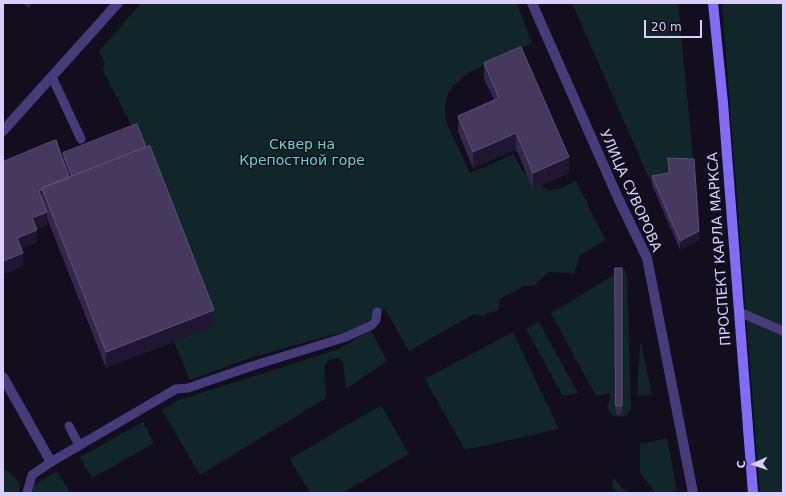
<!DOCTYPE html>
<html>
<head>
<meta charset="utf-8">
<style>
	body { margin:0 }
	#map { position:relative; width:786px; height:496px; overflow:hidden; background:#130e1e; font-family:"DejaVu Sans",sans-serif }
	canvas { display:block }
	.frame { position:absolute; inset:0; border:4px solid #d9cefc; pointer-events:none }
	.north { position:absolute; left:734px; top:444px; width:40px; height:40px; -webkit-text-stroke:3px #130e1e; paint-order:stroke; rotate:268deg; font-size:11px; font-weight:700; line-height:16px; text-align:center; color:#d9cefc }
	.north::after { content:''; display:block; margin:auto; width:14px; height:18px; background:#d9cefc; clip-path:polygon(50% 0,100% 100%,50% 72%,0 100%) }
	.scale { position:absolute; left:644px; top:20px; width:58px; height:18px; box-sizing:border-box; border:2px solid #d9cefc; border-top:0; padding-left:5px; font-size:12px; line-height:14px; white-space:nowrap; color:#d9cefc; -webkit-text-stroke:3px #130e1e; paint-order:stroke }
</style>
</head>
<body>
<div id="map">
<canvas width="786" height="496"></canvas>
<div class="frame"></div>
<div class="north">С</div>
<div class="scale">20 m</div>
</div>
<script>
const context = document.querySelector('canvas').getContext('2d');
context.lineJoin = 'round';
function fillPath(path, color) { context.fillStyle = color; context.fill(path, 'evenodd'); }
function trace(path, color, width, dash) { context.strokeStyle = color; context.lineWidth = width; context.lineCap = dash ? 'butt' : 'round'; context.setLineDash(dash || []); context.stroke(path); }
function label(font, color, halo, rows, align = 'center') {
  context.font = font + ' "DejaVu Sans",sans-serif'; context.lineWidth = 3; context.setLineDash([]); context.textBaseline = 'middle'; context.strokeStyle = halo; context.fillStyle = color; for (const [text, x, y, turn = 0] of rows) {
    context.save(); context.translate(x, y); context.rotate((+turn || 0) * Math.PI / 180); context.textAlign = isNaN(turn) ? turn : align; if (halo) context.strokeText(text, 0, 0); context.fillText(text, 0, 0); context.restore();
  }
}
fillPath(new Path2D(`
	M 141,3 L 517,3 L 532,43 L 472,71 L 464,76 L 453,86 L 448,94 L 445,106 L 446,122 L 470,173 L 514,154 L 522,170 L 548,191 L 561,188 L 576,181 L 584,197 L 587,200 L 588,206 L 606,240 L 580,255 L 574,273 L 548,272 L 536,285 L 524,286 L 500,299 L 498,310 L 482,316 L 474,314 L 409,351 L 385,309 L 367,321 L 364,325 L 350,332 L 332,335 L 250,358 L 190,380 L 174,342 L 214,326 L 137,136 L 102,68 L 105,64 L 99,51 Z
	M 572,3 L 678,3 L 694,167 L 669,167 L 669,181 L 652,185 Z
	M 722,3 L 783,3 L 783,493 L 760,493 Z
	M 624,269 L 627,275 L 631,409 L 626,416 C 614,417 611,418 607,406 L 610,401 L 609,393 L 596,396 L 551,313 Z
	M 539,322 L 578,393 L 563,396 L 526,329 Z
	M 371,330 L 387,361 L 346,389 L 343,362 L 339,358 L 328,360 L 324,367 L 326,398 L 200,475 L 162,410 L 179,400 L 339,349 Z
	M 513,332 L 559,429 L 465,450 L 425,379 Z
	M 641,343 L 652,395 L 637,396 L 640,344 Z
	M 381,405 L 409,454 L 342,493 L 310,493 L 290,459 Z
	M 143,422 L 154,443 L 92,478 L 80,457 Z
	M 667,438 L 677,490 L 666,493 L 656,493 L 640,473 L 640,444 Z
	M 3,470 L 7,470 L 20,483 L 19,493 L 3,493 Z
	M 57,471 L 70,493 L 32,493 L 34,485 Z
	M 613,477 L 627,493 L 618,493 L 612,487 Z`), '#112628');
trace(new Path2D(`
	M 52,77 L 81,139
	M 739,312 L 783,331
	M 69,426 L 79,445
	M 27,493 L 32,475 L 51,462 L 176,389 L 188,388 L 252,366 L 346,337 L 372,325 L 376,320 L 377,312`), '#463c7a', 9);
trace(new Path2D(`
	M 532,3 L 618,198 L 647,258 L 693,493
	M 3,131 L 118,3
	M 3,377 L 51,462`), '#463c7a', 10);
trace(new Path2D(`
	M 713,3 L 723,103 L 753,493`), '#816cf5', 10);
fillPath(new Path2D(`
	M 23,3 L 33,3 L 29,8 Z
	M 484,63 L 569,173 L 533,189 L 516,149 L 473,168 L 458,132 L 458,116 L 494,100 L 484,79 Z
	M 56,140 L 63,160 L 63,153 L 214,326 L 106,368 L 47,218 L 47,225 L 37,229 L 37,242 L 21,249 L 23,266 L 3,274 Z
	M 668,158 L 699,240 L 680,250 L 652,185 L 652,176 L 669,173 Z
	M 615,268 L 622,268 L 622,414 L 616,415 Z`), '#33284b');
fillPath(new Path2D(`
	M 29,3 L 33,3 L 29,8 Z
	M 516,133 L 516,149 L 473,168 L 473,152 Z
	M 569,157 L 569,173 L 533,189 L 533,173 Z
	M 42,190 L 42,202 L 39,191 Z
	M 47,212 L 47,225 L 32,231 L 32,218 Z
	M 37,230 L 37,242 L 17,251 L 17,238 Z
	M 699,231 L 699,240 L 680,250 L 680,241 Z
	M 23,253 L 23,266 L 3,274 L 3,261 Z
	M 214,310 L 214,326 L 106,368 L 106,352 Z`), '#1f1631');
const building = new Path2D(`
	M 521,47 L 569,157 L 533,173 L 516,133 L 473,152 L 458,116 L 499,98 L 484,63 Z
	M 137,124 L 146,147 L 72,176 L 63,153 Z
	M 56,140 L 69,178 L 42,188 L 42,190 L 39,191 L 47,212 L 32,218 L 37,230 L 17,238 L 23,253 L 3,261 L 3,162 Z
	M 150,146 L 214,310 L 106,352 L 42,188 Z
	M 668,158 L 694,159 L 699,231 L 680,241 L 652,176 L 669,173 Z
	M 615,268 L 622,268 L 622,406 L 616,406 Z`);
fillPath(building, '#45395e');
trace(building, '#5c5177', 1);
label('14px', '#60d6c8', '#130e1e', [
	["Сквер на",302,145],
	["Крепостной горе",302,161]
]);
label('14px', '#d9cefc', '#130e1e', [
	["УЛИЦА СУВОРОВА",630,191,66],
	["ПРОСПЕКТ КАРЛА МАРКСА",720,249,-94]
]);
</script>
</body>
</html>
